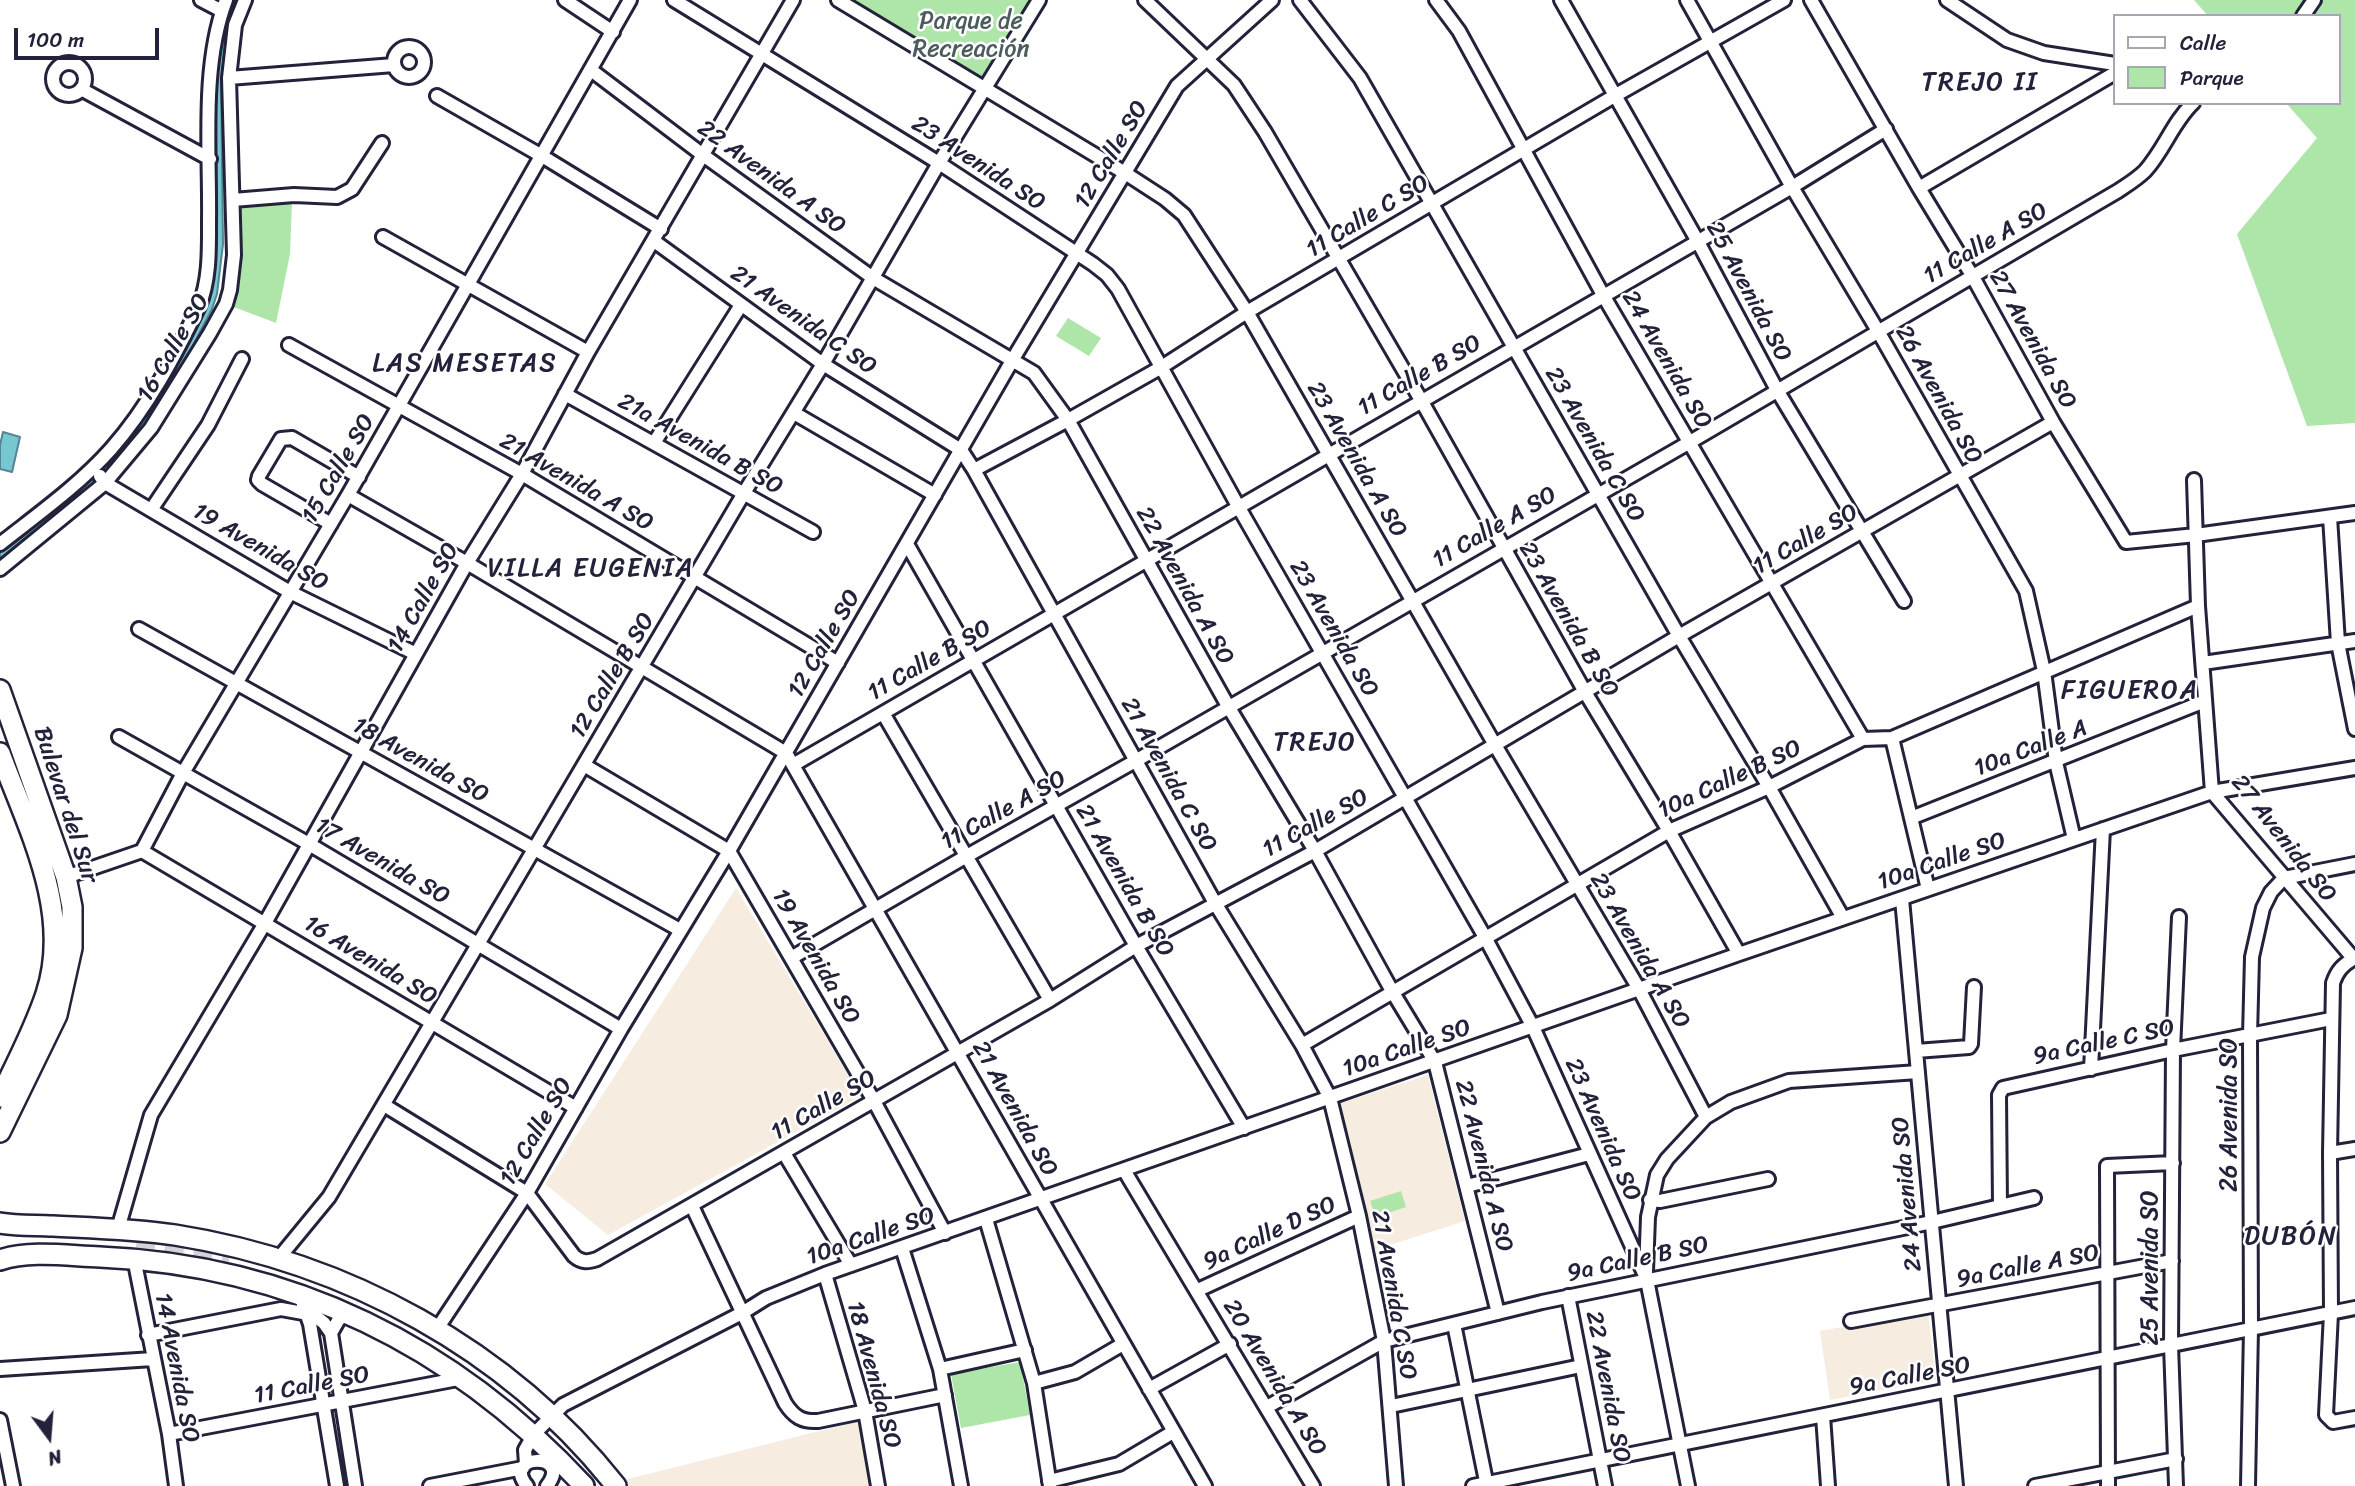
<!DOCTYPE html>
<html>
<head>
<meta charset="utf-8">
<style>
	body { margin:0 }
	#map { position:relative; width:2355px; height:1486px; overflow:hidden; background:#fff; font-family:Sriracha,sans-serif }
	canvas { display:block }
	.legend { position:absolute; left:2113px; top:14px; width:228px; height:91px; box-sizing:border-box; background:#fff; border:2px solid #a7a7b1; margin:0; padding:9px 12px; list-style:none; font-size:21px; color:#22223b }
	.legend li { display:flex; align-items:center; gap:14px; height:35px }
	.legend b { width:35px; border:2px solid #a7a7b1 }
	.north { position:absolute; left:14px; top:1402px; width:70px; height:70px; -webkit-text-stroke:5px #fff; paint-order:stroke; rotate:164deg; font-size:19px; font-weight:700; line-height:28px; text-align:center; color:#22223b }
	.north::after { content:''; display:block; margin:auto; width:24px; height:32px; background:#22223b; clip-path:polygon(50% 0,100% 100%,50% 72%,0 100%) }
	.scale { position:absolute; left:14px; top:28px; width:145px; height:32px; box-sizing:border-box; border:4px solid #22223b; border-top:0; padding-left:9px; font-size:21px; line-height:24px; white-space:nowrap; color:#22223b; -webkit-text-stroke:5px #fff; paint-order:stroke }
</style>
</head>
<body>
<div id="map">
<canvas width="2355" height="1486"></canvas>
<ul class="legend">
<li><b style="height:9px;background:#fff"></b>Calle</li>
<li><b style="height:19px;background:#aee5a8"></b>Parque</li>
</ul>
<div class="north">N</div>
<div class="scale">100 m</div>
</div>
<script>
const context = document.querySelector('canvas').getContext('2d');
context.lineJoin = 'round';
function fillPath(path, color) { context.fillStyle = color; context.fill(path, 'evenodd'); }
function trace(path, color, width, dash) { context.strokeStyle = color; context.lineWidth = width; context.lineCap = dash ? 'butt' : 'round'; context.setLineDash(dash || []); context.stroke(path); }
function label(font, color, halo, rows, align = 'center') {
  context.font = font + ' Sriracha,sans-serif'; context.lineWidth = 5; context.setLineDash([]); context.textBaseline = 'middle'; context.strokeStyle = halo; context.fillStyle = color; for (const [text, x, y, turn = 0] of rows) {
    context.save(); context.translate(x, y); context.rotate((+turn || 0) * Math.PI / 180); context.textAlign = isNaN(turn) ? turn : align; if (halo) context.strokeText(text, 0, 0); context.fillText(text, 0, 0); context.restore();
  }
}
fillPath(new Path2D(`
	M 736,888 L 861,1096 L 608,1235 L 545,1184 Z
	M 1428,1075 L 1465,1221 L 1374,1250 L 1340,1103 Z
	M 1928,1312 L 1936,1380 L 1830,1400 L 1820,1331 Z
	M 859,1421 L 870,1486 L 628,1486 L 624,1480 Z`), '#f6ecdf');
fillPath(new Path2D(`
	M 843,0 L 1035,0 L 983,84 Z
	M 2194,0 L 2355,0 L 2355,423 L 2307,426 L 2237,234 L 2317,138 L 2286,103 L 2339,103 L 2339,16 L 2208,16 Z
	M 292,201 L 290,254 L 276,323 L 226,304 L 230,206 Z
	M 1068,318 L 1101,338 L 1089,356 L 1056,336 Z
	M 1401,1191 L 1406,1207 L 1376,1217 L 1370,1201 Z
	M 1020,1362 L 1030,1415 L 961,1428 L 951,1374 Z`), '#aee5a8');
const water = new Path2D(`
	M 233,0 L 240,0 L 227,32 L 221,80 L 223,244 L 217,294 L 212,309 C 186,357 163,411 126,452 C 89,493 42,526 0,561 L 0,553 C 44,516 94,482 129,437 C 160,398 182,350 206,307 L 211,291 L 217,243 L 216,79 L 222,29 Z
	M 3,432 L 20,437 L 12,472 L 0,469 L 0,445 Z`);
fillPath(water, '#76c7d0');
trace(water, '#548594', 2);
trace(new Path2D(`
	M 136,1245 L 229,1260`), '#d3d3d8', 19, [19, 10]);
const minor = new Path2D(`
	M 201,0 L 222,11
	M 565,0 L 613,32
	M 674,0 L 939,163 L 1093,264 L 1107,275 L 1118,289 L 1238,506 L 1486,939 L 1533,1027 L 1647,1280 L 1688,1486
	M 838,0 L 1125,173 L 1165,199 L 1184,215 L 1247,312 L 1495,745 L 1639,989 L 1706,1117
	M 1145,0 L 1234,85 L 1265,132 L 1421,400 L 1585,692 L 1669,831 L 1739,954
	M 1300,0 L 1360,78 L 1679,636 L 1769,787 L 1843,918
	M 1436,0 L 1459,31 L 1603,295 L 1863,739
	M 1561,0 L 1697,240 L 1777,390 L 1904,601
	M 1687,0 L 1792,187 L 1878,331 L 2026,591 L 2044,671 L 2056,762 L 2074,839
	M 1811,0 L 1919,188 L 1973,277 L 2053,422 L 2126,542 L 2196,535 L 2355,513
	M 1947,0 L 2007,40 L 2044,53 L 2115,64
	M 2303,16 L 2314,0
	M394 62a15 15 0 1 1 30 0a15 15 0 1 1-30 0Z
	M53 79a16 16 0 1 1 32 0a16 16 0 1 1-32 0Z
	M 591,70 L 703,155 L 873,278 L 1034,373 L 1068,420 L 1228,706 L 1315,851 L 1392,991 L 1435,1062 L 1498,1313
	M 229,78 L 394,65
	M 81,89 L 210,159
	M 437,96 L 542,156 L 661,229
	M 1919,188 L 2115,73
	M 233,200 L 294,195 L 337,197 L 352,189 L 382,143
	M 383,237 L 588,352
	M 654,241 L 823,364 L 961,450 L 974,470 L 1215,903 L 1302,1045 L 1330,1098 L 1359,1216 L 1384,1341 L 1396,1486
	M 289,345 L 522,474 L 838,663
	M 565,394 L 813,532
	M 794,413 L 935,495
	M 654,443 L 741,305
	M 974,470 L 1068,420 L 1160,368 L 1247,312 L 1616,95 L 1784,0
	M 100,476 L 105,483 L 290,592 L 416,654
	M 2194,480 L 2198,606 L 2212,792 L 2353,958
	M 348,495 L 467,563 L 786,753 L 1205,1486
	M 151,510 L 208,425 L 242,359
	M 2330,517 L 2338,643 L 2355,729
	M 331,524 L 262,484 L 258,480 L 259,476 L 281,439 L 292,438 L 359,477
	M 0,544 C 38,514 79,485 111,449 C 148,407 175,356 199,306 C 210,280 209,248 209,220 C 210,151 201,66 226,0
	M 907,544 L 1136,946 L 1244,1128
	M 0,569 L 105,483 L 151,428 L 210,333 L 226,304 L 230,290 L 234,255 L 229,78 L 235,25 L 245,0
	M 139,629 L 680,930
	M 2203,663 L 2355,641
	M 883,713 L 1050,1000
	M 119,737 L 309,844 L 621,1029
	M 1892,738 L 1928,889
	M 584,765 L 729,851 L 874,1101 L 945,1233
	M 793,765 L 1792,187 L 1886,129
	M 1911,818 L 2205,701
	M 142,851 L 576,1108
	M 66,877 L 142,851 L 183,773 L 348,495 L 630,0
	M 2284,878 L 2355,864
	M 1902,899 L 1956,1486
	M 791,958 L 965,857 L 1137,760 L 1690,442 L 2118,191 C 2127,185 2137,179 2145,171 C 2164,150 2173,122 2193,103
	M 2355,958 C 2343,964 2337,971 2333,983 L 2330,1153 L 2331,1313 L 2326,1415 L 2333,1422 L 2355,1418
	M 1302,1045 L 1669,831 L 1769,787 L 1863,739 L 1892,738 L 2198,606
	M 1916,1051 L 1969,1047 L 1971,1044 L 1974,987
	M 2091,1069 L 2103,829
	M 384,1105 L 527,1193 L 574,1256 C 582,1263 588,1262 597,1259 L 1050,1000 L 1136,946 L 1315,851 L 1679,636 L 2053,422
	M 784,1153 L 851,1265
	M 2330,1153 L 2355,1149
	M 1124,1170 L 1313,1486
	M 1467,1186 L 1589,1154
	M 1650,1200 L 1660,1201 L 1768,1179
	M 692,1206 L 785,1403 C 794,1417 802,1422 818,1421 L 945,1395
	M 2000,1206 L 1999,1095 L 2003,1088 L 2173,1050 L 2331,1019
	M 986,1219 L 1034,1383 L 1050,1486
	M 118,1229 L 151,1115 L 265,923 L 467,563 L 522,474 L 588,352 L 793,0
	M 902,1248 L 940,1369 L 961,1486
	M 134,1258 L 169,1434 L 176,1486
	M 278,1259 L 329,1197 L 744,493 L 823,364 L 939,163 L 1039,0
	M 1646,1272 L 1648,1217 L 1657,1175 L 1667,1159 L 1706,1117 L 1731,1102 L 1789,1081 L 1918,1072
	M 825,1274 L 865,1411 L 878,1486
	M 1198,1290 L 1359,1216
	M 300,1295 L 310,1324 L 337,1486
	M 1568,1296 L 1605,1486
	M 349,1314 L 339,1319 L 331,1333 L 355,1486
	M 1851,1321 L 2172,1261
	M 1454,1324 L 1487,1486
	M 437,1329 L 527,1193 L 621,1029 L 729,851 L 1013,359 L 1177,86 L 1272,0
	M 148,1335 L 281,1309 L 314,1315 L 324,1323 L 331,1333
	M 0,1369 L 153,1359
	M 940,1369 L 1025,1350
	M 1034,1383 L 1075,1372 L 1123,1344
	M 1149,1389 L 1230,1344
	M 1391,1406 L 1581,1366
	M 1267,1407 L 1384,1341 L 1542,1302 L 1932,1222 L 2034,1198
	M 1823,1416 L 1828,1486
	M 0,1420 L 13,1486
	M 169,1434 L 463,1378
	M 526,1464 L 525,1450 L 534,1434 L 563,1405 L 742,1313 L 766,1298 L 825,1274 L 1739,954 L 2212,792 L 2355,768
	M 1049,1481 L 1119,1464 L 1173,1432
	M 430,1486 L 523,1468
	M 527,1486 C 500,1453 574,1452 547,1486
	M 1473,1486 L 2355,1308
	M 2035,1486 L 2176,1459
	M 2108,1486 L 2107,1166 L 2173,1163
	M 2176,1486 L 2171,1345 L 2173,1050 L 2179,917
	M 2248,1486 L 2251,1329 L 2250,1036 L 2252,957 L 2263,908 L 2271,892 L 2284,878`);
const highway = new Path2D(`
	M 0,690 L 66,877 L 72,907 L 72,948 L 57,1015 L 0,1132
	M 0,753 C 28,829 73,912 46,994 C 34,1030 16,1064 0,1097
	M 0,1223 C 17,1226 35,1225 53,1226 C 93,1228 134,1229 175,1235 C 346,1262 508,1349 616,1486
	M 0,1260 C 31,1250 68,1256 100,1257 C 291,1265 455,1346 584,1486`);
trace(minor, '#22223b', 18);
trace(highway, '#22223b', 24);
trace(minor, '#fff', 12);
trace(highway, '#fff', 19);
label('24px', '#4c5c5c', '#fff', [
	["Parque de",971,22],
	["Recreación",971,50]
]);
label('24px', '#22223b', '#fff', [
	["12 Calle SO",1112,155,-59],
	["23 Avenida SO",978,164,33],
	["22 Avenida A SO",771,178,36],
	["11 Calle C SO",1368,217,-31],
	["11 Calle A SO",1986,244,-30],
	["25 Avenida SO",1748,292,62],
	["21 Avenida C SO",803,321,35],
	["27 Avenida SO",2032,340,61],
	["16 Calle SO",174,348,-60],
	["24 Avenida SO",1666,360,60],
	["11 Calle B SO",1420,376,-30],
	["26 Avenida SO",1938,395,61],
	["21a Avenida B SO",700,445,29],
	["23 Avenida C SO",1594,445,60],
	["23 Avenida A SO",1356,460,60],
	["15 Calle SO",339,469,-60],
	["21 Avenida A SO",576,483,30],
	["11 Calle A SO",1495,528,-30],
	["11 Calle SO",1806,540,-30],
	["19 Avenida SO",260,548,30],
	["22 Avenida A SO",1184,586,61],
	["14 Calle SO",424,598,-61],
	["23 Avenida B SO",1568,620,60],
	["23 Avenida SO",1333,629,60],
	["12 Calle SO",825,644,-60],
	["11 Calle B SO",930,661,-30],
	["12 Calle B SO",613,676,-59],
	["10a Calle A",2031,749,-21],
	["18 Avenida SO",420,761,29],
	["21 Avenida C SO",1168,775,61],
	["10a Calle B SO",1730,780,-25],
	["Bulevar del Sur",65,805,72],
	["11 Calle A SO",1004,811,-29],
	["11 Calle SO",1316,824,-29],
	["27 Avenida SO",2283,839,52],
	["17 Avenida SO",382,862,30],
	["10a Calle SO",1942,862,-19],
	["21 Avenida B SO",1124,881,60],
	["23 Avenida A SO",1639,951,60],
	["19 Avenida SO",815,957,60],
	["16 Avenida SO",370,961,31],
	["9a Calle C SO",2104,1043,-12],
	["10a Calle SO",1407,1049,-19],
	["11 Calle SO",824,1106,-30],
	["21 Avenida SO",1014,1109,61],
	["26 Avenida SO",2230,1115,-90],
	["23 Avenida SO",1602,1130,66],
	["12 Calle SO",537,1132,-60],
	["22 Avenida A SO",1483,1166,76],
	["24 Avenida SO",1908,1194,-95],
	["9a Calle D SO",1270,1234,-25],
	["10a Calle SO",871,1237,-19],
	["9a Calle B SO",1638,1260,-12],
	["9a Calle A SO",2028,1267,-11],
	["25 Avenida SO",2151,1268,-90],
	["21 Avenida C SO",1393,1295,80],
	["14 Avenida SO",176,1368,79],
	["18 Avenida SO",873,1375,75],
	["9a Calle SO",1910,1377,-11],
	["20 Avenida A SO",1274,1378,59],
	["11 Calle SO",312,1386,-11],
	["22 Avenida SO",1607,1387,79]
]);
context.letterSpacing = '2px';
label('26px', '#22223b', '#fff', [
	["TREJO II",1980,83],
	["LAS MESETAS",465,364],
	["VILLA EUGENIA",591,569],
	["FIGUEROA",2130,691],
	["TREJO",1315,743],
	["DUBÓN",2291,1237]
]);
context.letterSpacing = '0px';
</script>
</body>
</html>
